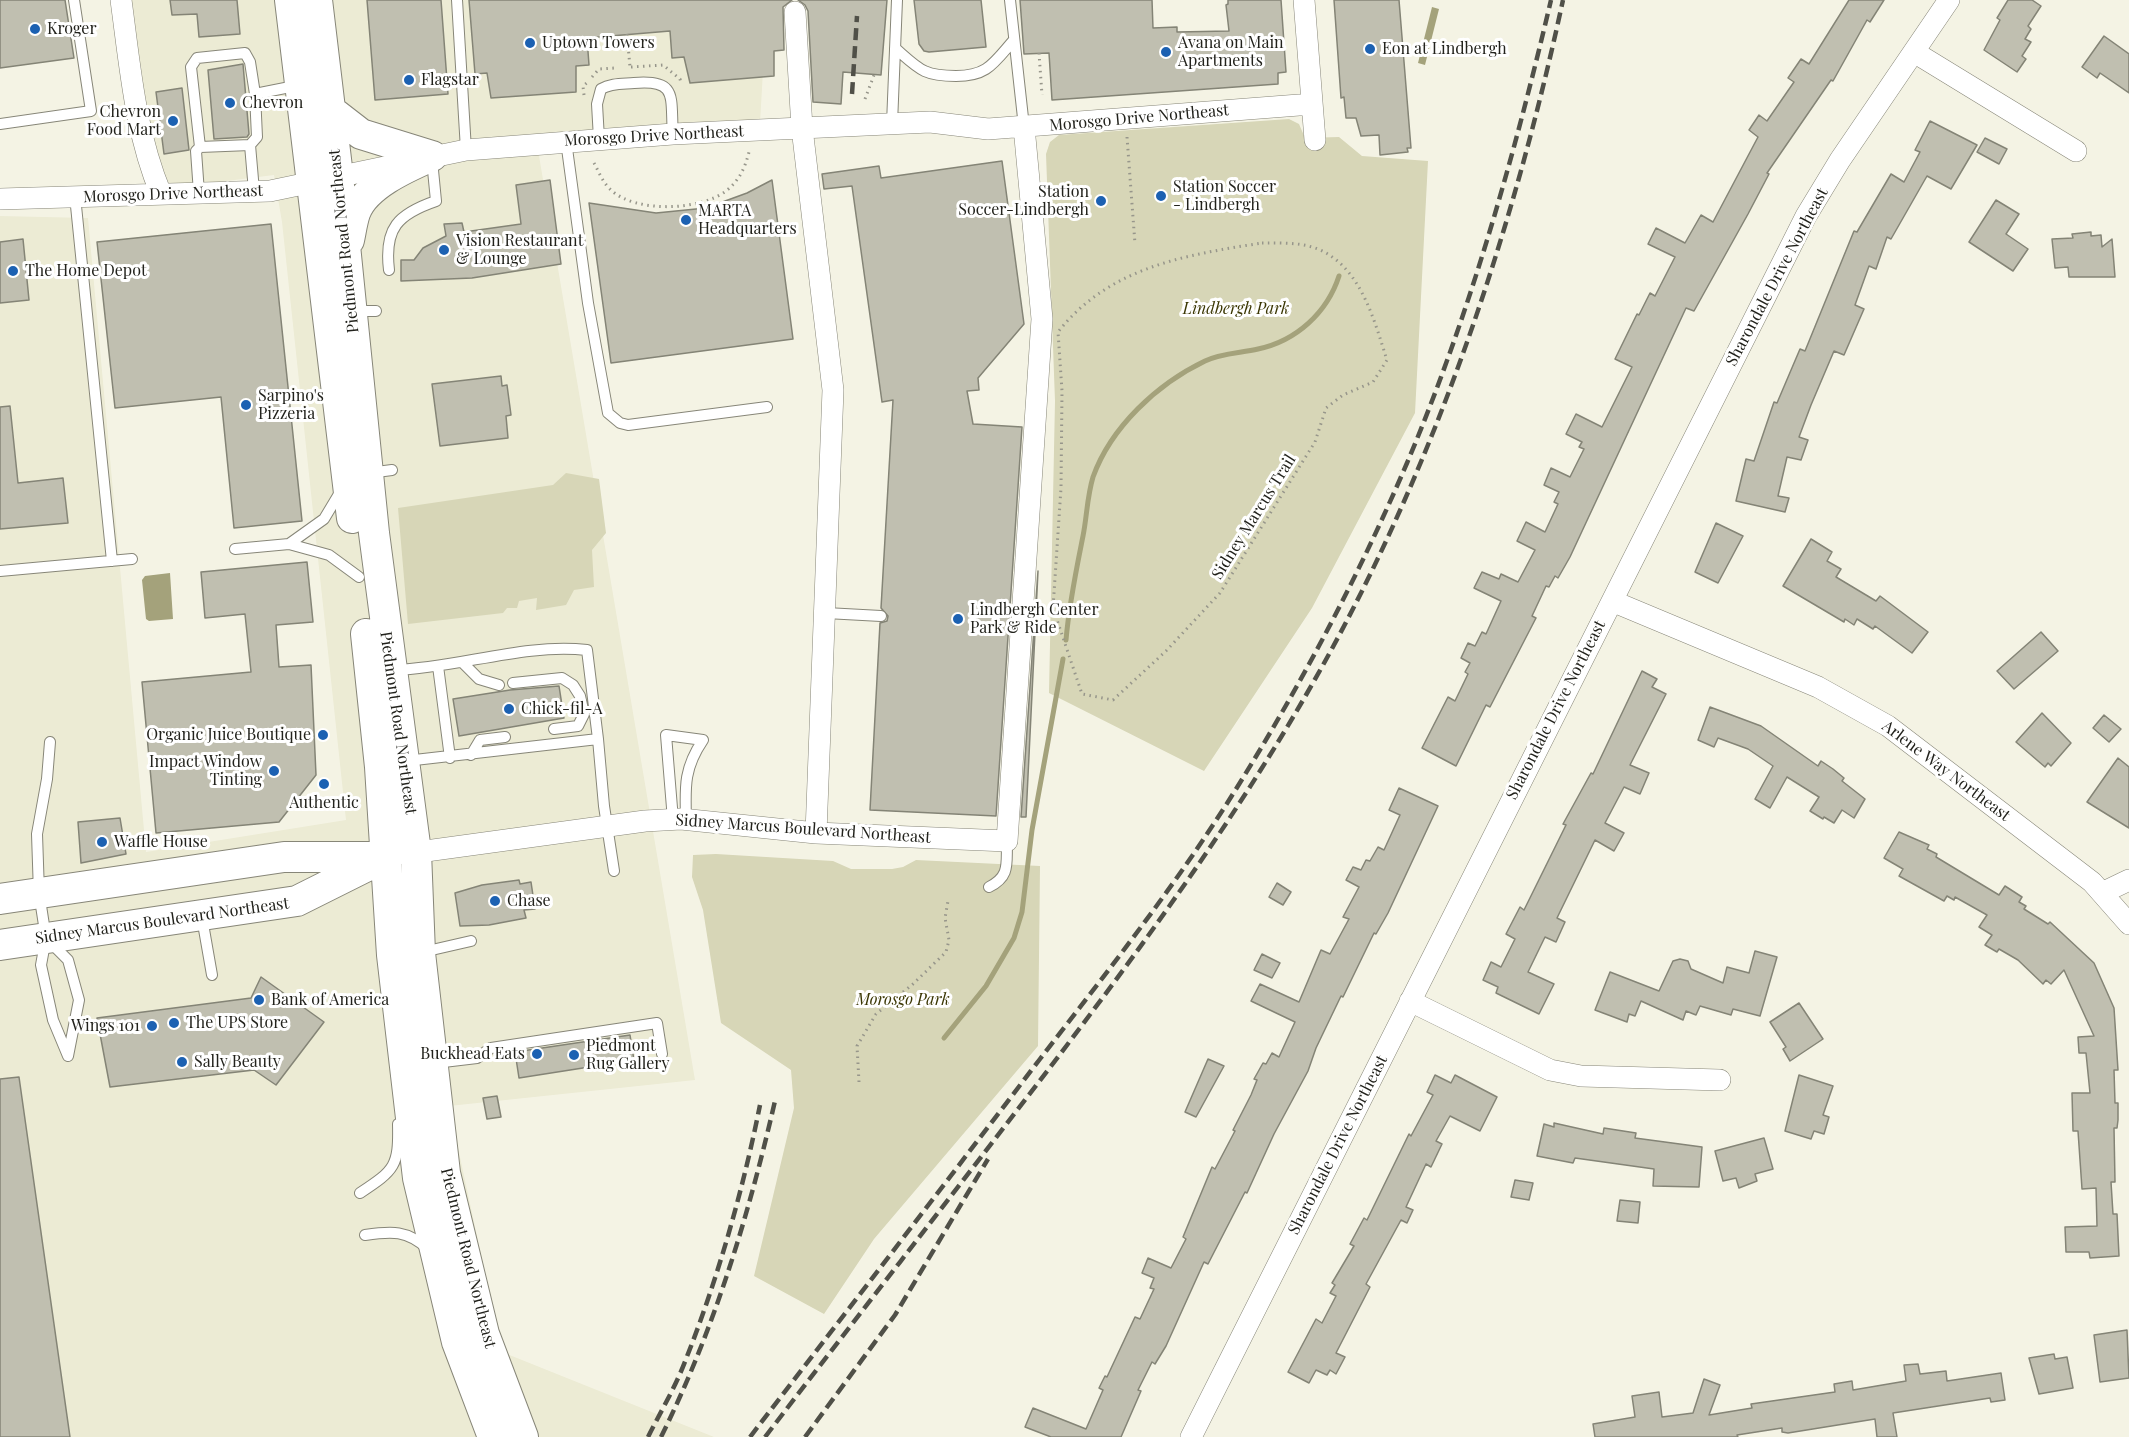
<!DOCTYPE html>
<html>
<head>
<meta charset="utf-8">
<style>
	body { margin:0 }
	canvas { display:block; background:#f4f3e4 }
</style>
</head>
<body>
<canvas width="2129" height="1437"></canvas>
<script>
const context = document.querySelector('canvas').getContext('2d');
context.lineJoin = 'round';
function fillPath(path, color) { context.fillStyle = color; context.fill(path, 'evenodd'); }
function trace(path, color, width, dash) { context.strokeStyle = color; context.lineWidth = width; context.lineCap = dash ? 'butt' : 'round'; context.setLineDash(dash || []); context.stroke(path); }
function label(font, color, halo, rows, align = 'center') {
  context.font = font + ' "Playfair Display",serif'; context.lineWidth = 6; context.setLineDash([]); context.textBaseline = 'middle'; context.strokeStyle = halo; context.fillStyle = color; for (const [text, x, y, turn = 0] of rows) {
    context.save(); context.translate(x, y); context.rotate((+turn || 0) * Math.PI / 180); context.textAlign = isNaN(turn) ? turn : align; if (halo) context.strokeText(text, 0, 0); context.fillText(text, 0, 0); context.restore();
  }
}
fillPath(new Path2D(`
	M 117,0 L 767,0 L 759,141 L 537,144 L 695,1080 L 449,1106 L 502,1352 L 714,1437 L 0,1437 L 0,216 L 88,218 L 146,852 L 346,820 L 282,222 L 274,175 L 155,190 Z`), '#ecebd4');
fillPath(new Path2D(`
	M 1289,119 L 1299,124 L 1305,138 L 1339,137 L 1362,156 L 1428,161 L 1415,413 L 1312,608 L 1204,771 L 1049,693 L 1055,401 L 1046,154 L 1050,142 L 1059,135 Z
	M 566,473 L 599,479 L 606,533 L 592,550 L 594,587 L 574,590 L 566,605 L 536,610 L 537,598 L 519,601 L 517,608 L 507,608 L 503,613 L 408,624 L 398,508 L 553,485 Z
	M 716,854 L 833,861 L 851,869 L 892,869 L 903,867 L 916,860 L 1040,866 L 1038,1046 L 874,1239 L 824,1314 L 754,1276 L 794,1108 L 791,1070 L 721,1023 L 703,910 L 692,877 L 693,855 Z`), '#d7d6b7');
fillPath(new Path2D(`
	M 1432,7 L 1439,9 L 1425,65 L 1418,63 Z
	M 170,573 L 173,619 L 149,621 L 146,619 L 142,580 L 145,576 Z`), '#a4a27b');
trace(new Path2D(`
	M 1066,640 C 1069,604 1076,571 1083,536 C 1087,516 1087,497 1093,477 C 1111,427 1157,384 1205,361 C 1221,353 1241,353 1258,349 C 1296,341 1327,313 1339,276
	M 944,1038 L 986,986 L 1014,938 L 1022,912 L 1032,830 L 1063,659`), '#a4a27b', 5);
const building = new Path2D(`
	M 0,0 L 65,0 L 74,58 L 0,68 Z
	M 170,0 L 237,0 L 240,34 L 199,37 L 197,14 L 172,15 Z
	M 367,0 L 441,0 L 448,94 L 375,100 Z
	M 469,0 L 792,0 L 783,7 L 784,50 L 774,51 L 774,76 L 690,83 L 684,57 L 672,58 L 670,31 L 587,38 L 589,65 L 576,66 L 576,92 L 491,98 L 487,73 L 475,74 Z
	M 798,0 L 887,0 L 881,75 L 843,72 L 841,104 L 813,102 L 808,11 L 805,5 Z
	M 914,0 L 981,0 L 986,47 L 929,52 L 924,51 L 919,44 Z
	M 1020,0 L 1152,0 L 1153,28 L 1177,27 L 1177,32 L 1229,31 L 1226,5 L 1228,4 L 1228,0 L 1281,0 L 1286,72 L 1278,73 L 1278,84 L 1052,100 L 1049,53 L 1024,54 Z
	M 1334,0 L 1399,0 L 1411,148 L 1407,148 L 1408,152 L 1380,155 L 1379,135 L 1361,136 L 1356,118 L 1346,118 L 1344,97 L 1341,98 Z
	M 1849,0 L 1884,0 L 1870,22 L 1867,20 L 1833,81 L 1831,80 L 1767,173 L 1769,174 L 1748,214 L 1694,311 L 1686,308 L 1570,557 L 1558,578 L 1555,576 L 1549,587 L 1546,586 L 1532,616 L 1536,618 L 1490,707 L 1486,705 L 1456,766 L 1422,748 L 1448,697 L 1455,701 L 1468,674 L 1465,672 L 1470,663 L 1461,658 L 1468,643 L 1475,646 L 1482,632 L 1486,634 L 1501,601 L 1474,588 L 1482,572 L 1499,579 L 1501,574 L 1518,582 L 1535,550 L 1517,541 L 1526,522 L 1545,532 L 1558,504 L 1554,502 L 1559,492 L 1544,485 L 1551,468 L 1570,477 L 1584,449 L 1579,447 L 1582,442 L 1566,434 L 1576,414 L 1602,427 L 1632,367 L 1615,359 L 1637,314 L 1639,315 L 1650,293 L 1655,296 L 1675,257 L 1648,244 L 1656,228 L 1685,243 L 1701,215 L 1713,222 L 1758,137 L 1749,130 L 1759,115 L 1767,121 L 1794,82 L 1788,78 L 1801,59 L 1809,64 Z
	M 2008,0 L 2032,0 L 2041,6 L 2028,26 L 2031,29 L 2025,39 L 2031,42 L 2022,56 L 2026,59 L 2017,72 L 1984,50 L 2000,20 L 1997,18 Z
	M 2104,36 L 2129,54 L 2129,93 L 2100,73 L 2097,78 L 2082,67 Z
	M 243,64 L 249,134 L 247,137 L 214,139 L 208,70 Z
	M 182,88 L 189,150 L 164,154 L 156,92 Z
	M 1930,121 L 1977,145 L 1951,189 L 1927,176 L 1891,239 L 1887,237 L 1876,269 L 1869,266 L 1855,305 L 1864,309 L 1844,355 L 1834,351 L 1811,405 L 1799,437 L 1808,440 L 1801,460 L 1787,457 L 1778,496 L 1789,498 L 1785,512 L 1736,501 L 1746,459 L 1754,461 L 1774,402 L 1777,403 L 1800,349 L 1805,351 L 1854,231 L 1857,232 L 1891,174 L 1904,182 L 1920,152 L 1915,150 Z
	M 1985,138 L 2007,149 L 1999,164 L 1977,152 Z
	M 1002,161 L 1024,324 L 978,378 L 979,390 L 967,391 L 973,424 L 1022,427 L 996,816 L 870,810 L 880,623 L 887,621 L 888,616 L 881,608 L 893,400 L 882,402 L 852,186 L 824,189 L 822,174 L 879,166 L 881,178 Z
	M 550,180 L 561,264 L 472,278 L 401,281 L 401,260 L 414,260 L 423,248 L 446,236 L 444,224 L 462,223 L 464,232 L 521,224 L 516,185 Z
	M 772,180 L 793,339 L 611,363 L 589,203 L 656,213 L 706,208 L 747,193 Z
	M 1996,200 L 2019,214 L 2006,234 L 2028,249 L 2013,271 L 1969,242 Z
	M 271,224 L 302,521 L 234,528 L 221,397 L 115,408 L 97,242 Z
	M 2091,232 L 2091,236 L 2101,235 L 2102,247 L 2112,239 L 2115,277 L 2069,277 L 2068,267 L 2055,268 L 2052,239 L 2073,238 L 2072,234 Z
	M 23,239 L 29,300 L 0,303 L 0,242 Z
	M 501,376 L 502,386 L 507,385 L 511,415 L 506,416 L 508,438 L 440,446 L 432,384 Z
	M 10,406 L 18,483 L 63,478 L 68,523 L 0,529 L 0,407 Z
	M 1716,523 L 1743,536 L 1718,583 L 1695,572 Z
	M 1811,539 L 1832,552 L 1827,561 L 1841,569 L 1836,577 L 1876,601 L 1880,596 L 1928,632 L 1912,653 L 1875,626 L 1873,629 L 1857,619 L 1854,625 L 1845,619 L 1844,622 L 1783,586 Z
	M 307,562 L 313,622 L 276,625 L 279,667 L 311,665 L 316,775 L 279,822 L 156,833 L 142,682 L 251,672 L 245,614 L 205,618 L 201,572 Z
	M 1038,571 L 1026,817 L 1021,817 Z
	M 2041,632 L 2058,651 L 2014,689 L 1997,671 Z
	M 1642,671 L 1657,679 L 1652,687 L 1666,694 L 1630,765 L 1649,773 L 1640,794 L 1624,787 L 1605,823 L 1624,833 L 1614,851 L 1595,840 L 1557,918 L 1565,922 L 1556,942 L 1545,937 L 1528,972 L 1554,984 L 1539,1014 L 1496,993 L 1498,987 L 1483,980 L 1491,962 L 1501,967 L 1515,939 L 1506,934 L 1520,907 L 1524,910 L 1566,825 L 1563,824 L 1591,773 L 1593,774 Z
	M 559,686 L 564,718 L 459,736 L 453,699 L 510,690 Z
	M 1710,707 L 1761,726 L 1818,766 L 1821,761 L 1833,769 L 1844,778 L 1842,781 L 1865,799 L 1854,818 L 1842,810 L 1834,823 L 1824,817 L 1823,819 L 1810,811 L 1819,797 L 1787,777 L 1770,808 L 1755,799 L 1773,766 L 1748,749 L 1718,738 L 1714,747 L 1698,740 Z
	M 2042,713 L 2071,743 L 2051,766 L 2048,763 L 2045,767 L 2016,742 Z
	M 2104,715 L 2121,729 L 2109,742 L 2093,728 Z
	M 2118,758 L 2129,767 L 2129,828 L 2087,802 Z
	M 1399,788 L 1438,806 L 1388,913 L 1376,934 L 1374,933 L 1343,997 L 1341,996 L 1316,1048 L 1308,1071 L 1274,1134 L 1247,1193 L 1245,1192 L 1208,1264 L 1204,1262 L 1166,1346 L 1155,1364 L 1152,1362 L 1138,1390 L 1141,1391 L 1121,1437 L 1051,1437 L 1025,1427 L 1033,1408 L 1086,1429 L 1103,1390 L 1099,1388 L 1105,1376 L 1107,1377 L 1135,1317 L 1140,1319 L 1154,1289 L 1150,1288 L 1154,1278 L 1142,1273 L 1148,1258 L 1171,1268 L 1186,1239 L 1183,1237 L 1212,1167 L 1215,1169 L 1235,1131 L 1233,1130 L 1251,1095 L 1257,1080 L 1254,1079 L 1263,1063 L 1266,1064 L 1272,1053 L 1279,1057 L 1295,1022 L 1251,1001 L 1260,984 L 1299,1002 L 1321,950 L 1330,954 L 1349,919 L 1343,917 L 1359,887 L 1346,880 L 1353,867 L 1361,870 L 1366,860 L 1370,861 L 1378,847 L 1384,850 L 1400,815 L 1389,810 Z
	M 120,818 L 126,854 L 81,863 L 78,822 Z
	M 1899,832 L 1929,845 L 1927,849 L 1937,854 L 1936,857 L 1999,895 L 2005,886 L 2022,897 L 2019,902 L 2026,906 L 2024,909 L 2048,924 L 2050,922 L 2094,963 L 2114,1008 L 2118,1070 L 2114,1070 L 2115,1103 L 2118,1103 L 2118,1120 L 2117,1128 L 2114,1128 L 2115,1182 L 2111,1182 L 2113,1214 L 2117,1214 L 2119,1256 L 2090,1258 L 2089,1252 L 2066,1252 L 2065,1227 L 2097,1226 L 2096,1188 L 2082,1189 L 2078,1131 L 2073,1131 L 2072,1093 L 2090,1093 L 2086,1053 L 2079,1053 L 2078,1037 L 2094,1036 L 2064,970 L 2051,984 L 2046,980 L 2043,984 L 2018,960 L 1999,949 L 1997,952 L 1985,945 L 1992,935 L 1979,927 L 1987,915 L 1955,897 L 1954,900 L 1947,896 L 1944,901 L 1899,876 L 1903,869 L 1884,858 Z
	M 519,880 L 520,884 L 531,882 L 535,909 L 524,910 L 526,918 L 489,925 L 460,926 L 455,893 L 482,885 Z
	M 1277,883 L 1291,892 L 1283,905 L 1269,897 Z
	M 1755,951 L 1777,957 L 1760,1016 L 1733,1009 L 1731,1015 L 1700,1006 L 1696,1015 L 1686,1011 L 1683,1020 L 1641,1001 L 1635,1016 L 1629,1014 L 1627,1022 L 1595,1010 L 1610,972 L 1659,991 L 1673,961 L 1680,959 L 1688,961 L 1691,969 L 1723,983 L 1727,967 L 1749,973 Z
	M 1262,954 L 1280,963 L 1272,978 L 1254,970 Z
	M 261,977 L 324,1022 L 276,1085 L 254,1070 L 110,1087 L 97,1018 L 251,998 Z
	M 1799,1003 L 1823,1039 L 1790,1061 L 1783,1049 L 1786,1047 L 1770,1022 Z
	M 630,1035 L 634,1060 L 519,1078 L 515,1052 Z
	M 1208,1059 L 1224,1066 L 1196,1117 L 1185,1112 Z
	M 1435,1075 L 1451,1083 L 1455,1075 L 1497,1097 L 1480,1131 L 1450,1116 L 1436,1141 L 1442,1144 L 1431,1167 L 1426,1164 L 1406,1207 L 1413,1210 L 1407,1223 L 1401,1220 L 1366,1284 L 1370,1287 L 1336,1353 L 1345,1357 L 1336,1374 L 1330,1370 L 1327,1375 L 1316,1370 L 1309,1383 L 1288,1372 L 1316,1319 L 1322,1323 L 1336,1296 L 1330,1293 L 1335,1285 L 1332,1283 L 1354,1246 L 1350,1244 L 1364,1218 L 1367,1220 L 1409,1134 L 1411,1136 L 1433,1095 L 1427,1092 Z
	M 1799,1075 L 1833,1086 L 1823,1115 L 1829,1117 L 1824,1134 L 1814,1131 L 1811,1139 L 1785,1131 Z
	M 19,1077 L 70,1437 L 0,1437 L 0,1079 Z
	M 497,1096 L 501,1117 L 487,1119 L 483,1098 Z
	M 1554,1123 L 1603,1134 L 1604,1128 L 1636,1133 L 1635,1138 L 1702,1147 L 1699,1187 L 1653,1186 L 1654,1169 L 1575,1158 L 1573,1163 L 1537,1156 L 1544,1124 L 1554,1127 Z
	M 1764,1138 L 1773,1169 L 1755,1174 L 1757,1181 L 1739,1188 L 1736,1178 L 1723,1181 L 1715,1151 Z
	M 1515,1180 L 1533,1183 L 1529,1200 L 1511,1197 Z
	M 1620,1200 L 1640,1202 L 1638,1223 L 1617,1221 Z
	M 2127,1330 L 2129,1378 L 2100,1382 L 2094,1335 Z
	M 2054,1354 L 2055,1359 L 2067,1357 L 2073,1388 L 2039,1394 L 2029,1358 Z
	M 1918,1364 L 1920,1374 L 1946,1371 L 1947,1381 L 2001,1373 L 2005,1400 L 1991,1402 L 1990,1398 L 1893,1413 L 1897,1437 L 1877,1437 L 1875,1419 L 1788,1433 L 1782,1432 L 1782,1428 L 1737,1435 L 1738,1437 L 1595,1437 L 1593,1424 L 1635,1417 L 1632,1396 L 1659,1392 L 1662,1417 L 1693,1413 L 1704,1379 L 1720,1385 L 1709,1415 L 1752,1408 L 1751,1404 L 1835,1392 L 1834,1384 L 1852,1381 L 1853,1390 L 1906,1381 L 1904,1365 Z`);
fillPath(building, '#c0bfb0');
trace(building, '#848476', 1.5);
const lane = new Path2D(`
	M 457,0 L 466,150
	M 1010,0 L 1024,127
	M 895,48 C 919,69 923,76 956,76 C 987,76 993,64 1013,41
	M 0,124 L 91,111 L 74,0
	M 892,124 L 897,0
	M 599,139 L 597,104 L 601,89 C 611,83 623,84 634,83 C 679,79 670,98 673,134
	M 566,141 L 588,303 L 608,413 L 620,423 L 628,425 L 767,407
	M 200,147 L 191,67 L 197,58 L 245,53 L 250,62 L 255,94
	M 254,191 L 250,145 L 257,137 L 255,94 L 300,85
	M 199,193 L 196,151 L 200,147 L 250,145
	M 75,196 L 112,561
	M 389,270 C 384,228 398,214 436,201 L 432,160
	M 355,311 L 376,311
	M 369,473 L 392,470
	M 289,544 L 324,519 L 342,489
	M 235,549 L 289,544 L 329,555 L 359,577
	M 0,571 L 132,559
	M 826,613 L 881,616
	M 463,663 L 479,679 L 499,685
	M 438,666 L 450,758
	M 395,670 C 459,668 523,643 587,650 L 598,739 L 406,761
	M 513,683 L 562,678 L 573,685 L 580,696 L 584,714 L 578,726 L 554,729
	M 598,739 L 604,806 L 614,871
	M 50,742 L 47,779 L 37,834 L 39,893 L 46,938 L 41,965 L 53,1020 L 68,1056
	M 471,755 L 480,740 L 505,737
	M 673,820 L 666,735 L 703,740 C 684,768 685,786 686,819
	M 989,887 C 1011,876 1006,863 1007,841
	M 202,918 L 212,975
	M 51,943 L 68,960 L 79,1000 L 68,1056
	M 423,952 L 471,941
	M 435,1063 L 477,1058 L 491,1048 L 657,1023 L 662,1054
	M 360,1193 C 395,1170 399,1166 398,1124
	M 365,1235 C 392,1231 407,1230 428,1249`);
const street = new Path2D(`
	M 121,0 C 130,66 135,132 161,194
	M 1304,0 L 1315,140
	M 795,12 L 802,128 L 833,390 L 816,833
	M 1914,52 L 2076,151
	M 0,199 L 270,191 L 466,150 L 673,134 L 930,122 L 988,129 L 1312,104
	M 1612,601 L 1818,687 L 1888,726 L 2092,882 L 2129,924
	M 404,854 L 645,821 L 681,819 L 816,833 L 1007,841 L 1042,319 L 1024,127
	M 2102,893 L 2129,880
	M 1410,1001 L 1550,1070 L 1581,1076 L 1720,1080
	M 1191,1437 L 1806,216 L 1840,160 L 1949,0`);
const secondary = new Path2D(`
	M 290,0 L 352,518
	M 317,0 L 338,176 L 374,533 L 416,852 L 420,953 L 445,1173 L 484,1334 L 523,1437
	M 330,110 L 361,134 L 432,156
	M 349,240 C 351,231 352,222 355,213 C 365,185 407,167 432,156
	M 366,634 L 380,767 L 392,955 L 418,1178 L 457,1342 L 493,1437
	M 0,899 L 284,857 L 379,857
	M 0,945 L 297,901 L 385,857`);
trace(lane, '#878678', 12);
trace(street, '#878678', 22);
trace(secondary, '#878678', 32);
trace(new Path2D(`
	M 627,34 L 630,67
	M 1039,53 L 1042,95
	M 631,67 L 663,65 L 680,79 L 681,83
	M 592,77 L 599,69 L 615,68
	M 584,95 L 583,86 L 588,82
	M 865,99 L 874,75
	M 1127,137 L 1135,244
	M 594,163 C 599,172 603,183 611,190 C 635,213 700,211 726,191 C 739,181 745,168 749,152
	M 1262,243 C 1280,243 1300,242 1318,249 C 1361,267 1374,320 1387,360 L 1373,382 L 1343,395 L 1326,408 L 1315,442 L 1220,593 L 1166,651 L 1113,700 L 1082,694 L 1053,608 L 1061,488 L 1062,391 L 1058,332 C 1109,267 1185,255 1262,243 Z
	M 859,1082 L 857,1046 L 876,1014 L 913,984 L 946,952 L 949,940 L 945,918 L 948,901`), '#97968b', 3, [1.5, 4.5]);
trace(lane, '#fff', 10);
trace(street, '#fff', 21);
trace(secondary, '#fff', 30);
trace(new Path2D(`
	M 852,94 L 857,16
	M 648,1437 C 661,1411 676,1386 686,1359 C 718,1278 743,1190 760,1105
	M 661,1437 C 714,1330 748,1218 775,1101
	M 750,1437 C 847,1311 944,1185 1040,1059 C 1110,968 1181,879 1241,781 C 1304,679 1360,573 1407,463 C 1470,314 1514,157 1551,0
	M 765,1437 C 848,1329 932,1221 1015,1113 C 1119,978 1221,842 1306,695 C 1430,481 1511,241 1563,0
	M 805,1437 L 895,1315 L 988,1159`), '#505048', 4.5, [12, 6]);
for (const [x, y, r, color] of [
	[35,29,6,"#1c61b2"],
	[530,43,6,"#1c61b2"],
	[1370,49,6,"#1c61b2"],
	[1166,52,6,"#1c61b2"],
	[409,80,6,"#1c61b2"],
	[230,103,6,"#1c61b2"],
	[173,121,6,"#1c61b2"],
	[1161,196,6,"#1c61b2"],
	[1101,201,6,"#1c61b2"],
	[686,220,6,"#1c61b2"],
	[444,250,6,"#1c61b2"],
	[13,271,6,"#1c61b2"],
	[246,405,6,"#1c61b2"],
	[958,619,6,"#1c61b2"],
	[509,709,6,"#1c61b2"],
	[323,735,6,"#1c61b2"],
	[274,771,6,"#1c61b2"],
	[324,784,6,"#1c61b2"],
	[102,842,6,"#1c61b2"],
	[495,901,6,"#1c61b2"],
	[259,1000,6,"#1c61b2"],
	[174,1023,6,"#1c61b2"],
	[152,1026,6,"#1c61b2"],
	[537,1054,6,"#1c61b2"],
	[574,1055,6,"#1c61b2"],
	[182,1062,6,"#1c61b2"]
]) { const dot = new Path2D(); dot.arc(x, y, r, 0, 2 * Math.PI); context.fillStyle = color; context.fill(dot); trace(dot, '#fff', 2); }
label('16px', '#22221c', '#fff', [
	["Kroger",47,29],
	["Uptown Towers",542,43],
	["Avana on Main",1178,43],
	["Apartments",1178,61],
	["Eon at Lindbergh",1382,49],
	["Flagstar",421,80],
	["Chevron",242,103],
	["Chevron",161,112,"right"],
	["Food Mart",161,130,"right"],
	["Station Soccer",1173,187],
	["- Lindbergh",1173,205],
	["Station",1089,192,"right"],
	["Soccer-Lindbergh",1089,210,"right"],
	["MARTA",698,211],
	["Headquarters",698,229],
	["Vision Restaurant",456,241],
	["& Lounge",456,259],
	["The Home Depot",25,271],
	["Sarpino's",258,396],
	["Pizzeria",258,414],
	["Lindbergh Center",970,610],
	["Park & Ride",970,628],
	["Chick-fil-A",521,709],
	["Organic Juice Boutique",311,735,"right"],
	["Impact Window",262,762,"right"],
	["Tinting",262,780,"right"],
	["Authentic",324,803,"center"],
	["Waffle House",114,842],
	["Chase",507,901],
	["Bank of America",271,1000],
	["The UPS Store",186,1023],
	["Wings 101",140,1026,"right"],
	["Piedmont",586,1046],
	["Rug Gallery",586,1064],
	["Buckhead Eats",525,1054,"right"],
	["Sally Beauty",194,1062]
], 'left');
label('16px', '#22221c', '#fff', [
	["Morosgo Drive Northeast",1139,118,-5],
	["Morosgo Drive Northeast",654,136,-3],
	["Morosgo Drive Northeast",173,194,-2],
	["Piedmont Road Northeast",344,241,-96],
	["Sharondale Drive Northeast",1777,277,-62],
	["Sidney Marcus Trail",1254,517,-58],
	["Sharondale Drive Northeast",1556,710,-63],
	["Piedmont Road Northeast",398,723,82],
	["Arlene Way Northeast",1946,771,37],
	["Sidney Marcus Boulevard Northeast",803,829,4],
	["Sidney Marcus Boulevard Northeast",162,921,-8],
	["Sharondale Drive Northeast",1338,1145,-63],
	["Piedmont Road Northeast",468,1258,76]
]);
label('italic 16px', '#3a3603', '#fff', [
	["Lindbergh Park",1236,309],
	["Morosgo Park",903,1000]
]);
</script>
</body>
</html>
